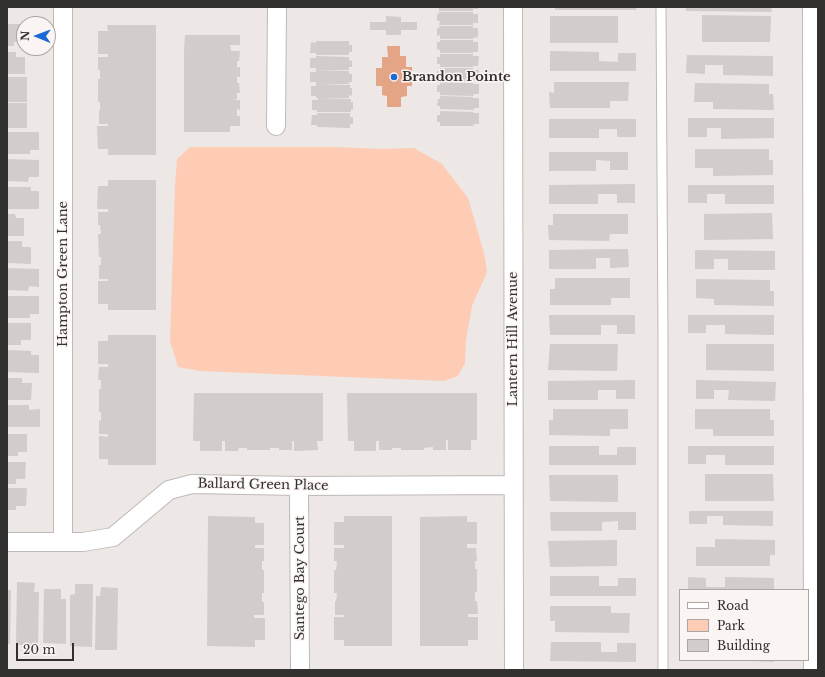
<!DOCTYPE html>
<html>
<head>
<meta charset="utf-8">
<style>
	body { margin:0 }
	#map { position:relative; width:825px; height:677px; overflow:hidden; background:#ede7e5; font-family:"Libre Baskerville",serif }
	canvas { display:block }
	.frame { position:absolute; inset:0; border:8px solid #333130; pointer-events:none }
	.legend { position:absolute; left:679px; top:589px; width:130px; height:72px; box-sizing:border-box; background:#faf4f2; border:1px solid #aaa6a4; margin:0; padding:5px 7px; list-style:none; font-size:12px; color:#333130 }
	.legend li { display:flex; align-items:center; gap:8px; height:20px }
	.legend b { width:20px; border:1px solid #aaa6a4 }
	.north { position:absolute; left:16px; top:16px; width:40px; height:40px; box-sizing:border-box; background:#faf4f2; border:1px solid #aaa6a4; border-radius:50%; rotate:271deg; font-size:11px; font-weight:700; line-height:16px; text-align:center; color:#333130 }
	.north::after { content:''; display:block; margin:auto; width:14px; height:18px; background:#196ad4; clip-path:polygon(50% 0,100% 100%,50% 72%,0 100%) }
	.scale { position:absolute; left:16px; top:643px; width:58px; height:18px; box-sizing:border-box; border:2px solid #333130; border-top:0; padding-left:5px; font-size:12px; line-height:14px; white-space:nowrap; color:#333130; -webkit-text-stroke:3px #faf4f2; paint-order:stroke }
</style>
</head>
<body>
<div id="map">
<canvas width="825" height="677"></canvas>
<div class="frame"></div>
<ul class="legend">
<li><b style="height:5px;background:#fff"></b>Road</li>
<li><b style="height:11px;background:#feccb4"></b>Park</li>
<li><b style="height:11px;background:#d2ccca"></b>Building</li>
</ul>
<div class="north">N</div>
<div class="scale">20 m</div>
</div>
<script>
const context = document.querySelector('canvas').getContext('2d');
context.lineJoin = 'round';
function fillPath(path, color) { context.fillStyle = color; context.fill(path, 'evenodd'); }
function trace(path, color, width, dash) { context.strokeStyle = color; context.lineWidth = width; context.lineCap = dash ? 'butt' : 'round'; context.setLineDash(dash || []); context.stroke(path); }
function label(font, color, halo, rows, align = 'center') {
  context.font = font + ' "Libre Baskerville",serif'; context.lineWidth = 3; context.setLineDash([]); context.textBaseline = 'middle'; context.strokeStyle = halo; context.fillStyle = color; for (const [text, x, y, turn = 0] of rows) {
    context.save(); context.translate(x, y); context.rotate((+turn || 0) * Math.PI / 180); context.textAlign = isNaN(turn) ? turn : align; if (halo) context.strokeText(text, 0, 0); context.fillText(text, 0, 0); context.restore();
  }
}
fillPath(new Path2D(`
	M 190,147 L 333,147 L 382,149 L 414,148 L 442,164 L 468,198 L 484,253 L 487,272 L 472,306 L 466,340 L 465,363 L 458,376 L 444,381 L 200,371 L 178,367 L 170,341 L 175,186 L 177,159 Z`), '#feccb4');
fillPath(new Path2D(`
	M 387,46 L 400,46 L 400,56 L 406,56 L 406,67 L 412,67 L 412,86 L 407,86 L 407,96 L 401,97 L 401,107 L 387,107 L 387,96 L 382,95 L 382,86 L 376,86 L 376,68 L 382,68 L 382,57 L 388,57 Z`), '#e3a586');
fillPath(new Path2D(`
	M 439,7 L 478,7 L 478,9 L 473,9 L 473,11 L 439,11 Z
	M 555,7 L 637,7 L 636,10 L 555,10 Z
	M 686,7 L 771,7 L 772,12 L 686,11 Z
	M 439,12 L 473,12 L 473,14 L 478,14 L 478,23 L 473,23 L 473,25 L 439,25 L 440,21 L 437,21 L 437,14 L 439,14 Z
	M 702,15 L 771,16 L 770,42 L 702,42 Z
	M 386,16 L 401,17 L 401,22 L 417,22 L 417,30 L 401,30 L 401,35 L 386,35 L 386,30 L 370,30 L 370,22 L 386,22 Z
	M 550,16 L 618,16 L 618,43 L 550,43 Z
	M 7,24 L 24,24 L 24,41 L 14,42 L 14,46 L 7,46 Z
	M 107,25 L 156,25 L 156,155 L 108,155 L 108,149 L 98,149 L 97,126 L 108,126 L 108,124 L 99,124 L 99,110 L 100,110 L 100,102 L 98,102 L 98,79 L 100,79 L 100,70 L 98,70 L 98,57 L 108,57 L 108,54 L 98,54 L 98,31 L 108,31 Z
	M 439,26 L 473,26 L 473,28 L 478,28 L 478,37 L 473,38 L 473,39 L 440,39 L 440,35 L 437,36 L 437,28 L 439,28 Z
	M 185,35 L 240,35 L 240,45 L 230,45 L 231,51 L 240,51 L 239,61 L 237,61 L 237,67 L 240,67 L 240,77 L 237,77 L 237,83 L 239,83 L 240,93 L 237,93 L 237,99 L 232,100 L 240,100 L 240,110 L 237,109 L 237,116 L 240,116 L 240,126 L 230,126 L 230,132 L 184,132 L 184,51 Z
	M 440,40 L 473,40 L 473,42 L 478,42 L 478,52 L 473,52 L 473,53 L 440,53 L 440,50 L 437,49 L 437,42 L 440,42 Z
	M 316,41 L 349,41 L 349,45 L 352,45 L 352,52 L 349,52 L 349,55 L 316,55 L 316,53 L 310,53 L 311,42 L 316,43 Z
	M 550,51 L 599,52 L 599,61 L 618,62 L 618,53 L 636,53 L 636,71 L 550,71 Z
	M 7,52 L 16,52 L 16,57 L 25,57 L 25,74 L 7,74 Z
	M 440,54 L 473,54 L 473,56 L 479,56 L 478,66 L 473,66 L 473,67 L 440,67 L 440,64 L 437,64 L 437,57 L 440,57 Z
	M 687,55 L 773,56 L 773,76 L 723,75 L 723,65 L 705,65 L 705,74 L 686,73 Z
	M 316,56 L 349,57 L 349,60 L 352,61 L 352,67 L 349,67 L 349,70 L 316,70 L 316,68 L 310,68 L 310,58 L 316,58 Z
	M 440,68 L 473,68 L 473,70 L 479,70 L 479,80 L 473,80 L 473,81 L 440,81 L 440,78 L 437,78 L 437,71 L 440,71 Z
	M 316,70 L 349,71 L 349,74 L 352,74 L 352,82 L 349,82 L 349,84 L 316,84 L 316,82 L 310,82 L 310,72 L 316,72 Z
	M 7,77 L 27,77 L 27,102 L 7,102 Z
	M 440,82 L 473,83 L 473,84 L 479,84 L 479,94 L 474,94 L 473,96 L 440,95 L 440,92 L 437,92 L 437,85 L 440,85 Z
	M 554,82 L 629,82 L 628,101 L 610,101 L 610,108 L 550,108 L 549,92 L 554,93 Z
	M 695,83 L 769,84 L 769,94 L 773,94 L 774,110 L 713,109 L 713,102 L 694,102 Z
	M 316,84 L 350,85 L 350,88 L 352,88 L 352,96 L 349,95 L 349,98 L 316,98 L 316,96 L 311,96 L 311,86 L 316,86 Z
	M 440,96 L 473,97 L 473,98 L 479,98 L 479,108 L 474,108 L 474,110 L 440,109 L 440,106 L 437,106 L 438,99 L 440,99 Z
	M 318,98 L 351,99 L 351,102 L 353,102 L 353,110 L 351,109 L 351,112 L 317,112 L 317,110 L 312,110 L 312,100 L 318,100 Z
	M 7,103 L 27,103 L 27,128 L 7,128 Z
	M 440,111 L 474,112 L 473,113 L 479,113 L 479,124 L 473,124 L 474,126 L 440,126 L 440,122 L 437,122 L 437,115 L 440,115 Z
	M 317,113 L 350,113 L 350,117 L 353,117 L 353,124 L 350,124 L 350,128 L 317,127 L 317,125 L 311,125 L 312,115 L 317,115 Z
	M 688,118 L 774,118 L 774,138 L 721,139 L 721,128 L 707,128 L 707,137 L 688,137 Z
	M 549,119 L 636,119 L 636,137 L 617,137 L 617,129 L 599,129 L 599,138 L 549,138 Z
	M 7,132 L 39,132 L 39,150 L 30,150 L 30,154 L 7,154 Z
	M 695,149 L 769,149 L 769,160 L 773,160 L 773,175 L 713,176 L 713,168 L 695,168 Z
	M 549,152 L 628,152 L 628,170 L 610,170 L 610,161 L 596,160 L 596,171 L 549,171 Z
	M 7,159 L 39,160 L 39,177 L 29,177 L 28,182 L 7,181 Z
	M 108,180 L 156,180 L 156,310 L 108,310 L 108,304 L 98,304 L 98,281 L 108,281 L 108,279 L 99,279 L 99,265 L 101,265 L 101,257 L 99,257 L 98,234 L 101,234 L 100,225 L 98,225 L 98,212 L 108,212 L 108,209 L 97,209 L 98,186 L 108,186 Z
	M 635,184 L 635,203 L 617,203 L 617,194 L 598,194 L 598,204 L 549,204 L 549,185 Z
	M 688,185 L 774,185 L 774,204 L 725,204 L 725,194 L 707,194 L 707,203 L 688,203 Z
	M 7,187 L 31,187 L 31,191 L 39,191 L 39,209 L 7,209 Z
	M 772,213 L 773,239 L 704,240 L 704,214 Z
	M 7,214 L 15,214 L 16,218 L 24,218 L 24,236 L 7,236 Z
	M 553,214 L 628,214 L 628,234 L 610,234 L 609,241 L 549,240 L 548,225 L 553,225 Z
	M 7,241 L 22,241 L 22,247 L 31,247 L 31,264 L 7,263 Z
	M 610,249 L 628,249 L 629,267 L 610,268 L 610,258 L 596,258 L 596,269 L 549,269 L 549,250 Z
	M 695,250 L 775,251 L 775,270 L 728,270 L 728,259 L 714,259 L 714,269 L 695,269 Z
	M 7,268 L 39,269 L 39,287 L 29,286 L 28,291 L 7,290 Z
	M 555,278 L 630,278 L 630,298 L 611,298 L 611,305 L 550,305 L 550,289 L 555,289 Z
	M 696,279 L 770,280 L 770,291 L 774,291 L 774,306 L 714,305 L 714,299 L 696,298 Z
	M 7,296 L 39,296 L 39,314 L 30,314 L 30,318 L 7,318 Z
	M 549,315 L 635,315 L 635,334 L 617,334 L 617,325 L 601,325 L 601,335 L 550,335 Z
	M 688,315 L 774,315 L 774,335 L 725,334 L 725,325 L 706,325 L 706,333 L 688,333 Z
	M 7,323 L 31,323 L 31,340 L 21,340 L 21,345 L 7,345 Z
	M 108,335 L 156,335 L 156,465 L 108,465 L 108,459 L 99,459 L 99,436 L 108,437 L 108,434 L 99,434 L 99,420 L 101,421 L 101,412 L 99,412 L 99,389 L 101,389 L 101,380 L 98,380 L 99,367 L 108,367 L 108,364 L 98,364 L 98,341 L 108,341 Z
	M 550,344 L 618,344 L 617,371 L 548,370 Z
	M 706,344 L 774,344 L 774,371 L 706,370 Z
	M 7,350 L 31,351 L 31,355 L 39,355 L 39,373 L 7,372 Z
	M 7,378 L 22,378 L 22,383 L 32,383 L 31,400 L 7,400 Z
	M 635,380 L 635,399 L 616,399 L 616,390 L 598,390 L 598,400 L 548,400 L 548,381 Z
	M 696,380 L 776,382 L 775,401 L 728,400 L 729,390 L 714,390 L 714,399 L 696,399 Z
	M 194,393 L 323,393 L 323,441 L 317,441 L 318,450 L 294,451 L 294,441 L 292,441 L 292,450 L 279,450 L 279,448 L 270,448 L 270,450 L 247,450 L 247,448 L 239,448 L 238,451 L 225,451 L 225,441 L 222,441 L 222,451 L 200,451 L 200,441 L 193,441 Z
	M 347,393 L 477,393 L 477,440 L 471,440 L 471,450 L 448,450 L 448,440 L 446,440 L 446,450 L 433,450 L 433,447 L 424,448 L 424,450 L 401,450 L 401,448 L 392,448 L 392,450 L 379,450 L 379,441 L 376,441 L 376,451 L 354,451 L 354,441 L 348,441 Z
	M 7,405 L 29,405 L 29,410 L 40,409 L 40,427 L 7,427 Z
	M 553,409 L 628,409 L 628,429 L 610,429 L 610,436 L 549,435 L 549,420 L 553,420 Z
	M 695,409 L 770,409 L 770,420 L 774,420 L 774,436 L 713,436 L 713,429 L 695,429 Z
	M 7,434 L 27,434 L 27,452 L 18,452 L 18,456 L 7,456 Z
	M 549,446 L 599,446 L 599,455 L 617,455 L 617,447 L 636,447 L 636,465 L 549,465 Z
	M 688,446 L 774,446 L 774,465 L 725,465 L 725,455 L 706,455 L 706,464 L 688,464 Z
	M 7,462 L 26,462 L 25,479 L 16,479 L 16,484 L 7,484 Z
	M 705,474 L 773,474 L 774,501 L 705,501 Z
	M 549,475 L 618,475 L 618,502 L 550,501 Z
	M 7,488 L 27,488 L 26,506 L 16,506 L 16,510 L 7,510 Z
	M 689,511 L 773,511 L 773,526 L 723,525 L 723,516 L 707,516 L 707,524 L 689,524 Z
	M 550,512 L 636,512 L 636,530 L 618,530 L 618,521 L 602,522 L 602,531 L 551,531 Z
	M 208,516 L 255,517 L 255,523 L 264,523 L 264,545 L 255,545 L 255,548 L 264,548 L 264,561 L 262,561 L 262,570 L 264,570 L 264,593 L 262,593 L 262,602 L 264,602 L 264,615 L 254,615 L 254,618 L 265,618 L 265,640 L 255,640 L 255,647 L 207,646 Z
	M 344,516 L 392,516 L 392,646 L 344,646 L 344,640 L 334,640 L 334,617 L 344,617 L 344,615 L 335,615 L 335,601 L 336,601 L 337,593 L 334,593 L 334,570 L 336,570 L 337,561 L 334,561 L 334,548 L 344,548 L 344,545 L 334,545 L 334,522 L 344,522 Z
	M 467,516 L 467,522 L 477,522 L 477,544 L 467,544 L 467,548 L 476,548 L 477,561 L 475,561 L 475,569 L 477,569 L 477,592 L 475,592 L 475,601 L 477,601 L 478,614 L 468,614 L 468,617 L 478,617 L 478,640 L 468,640 L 468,646 L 420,646 L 420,517 Z
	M 715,539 L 775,540 L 775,555 L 770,555 L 770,566 L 696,566 L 696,547 L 715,547 Z
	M 617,540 L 617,566 L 550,567 L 548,541 Z
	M 550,576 L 599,576 L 599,586 L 618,586 L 618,578 L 636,578 L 636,596 L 550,596 Z
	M 688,577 L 706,578 L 706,587 L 725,587 L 725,577 L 774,578 L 774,590 L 688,590 Z
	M 17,582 L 35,583 L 34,592 L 39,592 L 38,645 L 16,645 Z
	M 75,584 L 93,584 L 92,647 L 70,646 L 70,595 L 75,594 Z
	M 101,587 L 118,588 L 117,650 L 95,650 L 96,596 L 100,596 Z
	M 44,589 L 61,589 L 61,599 L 66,599 L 66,644 L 43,643 Z
	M 7,590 L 11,590 L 10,644 L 7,644 Z
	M 550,606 L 611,606 L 611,613 L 630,613 L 629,633 L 555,632 L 555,621 L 550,621 Z
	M 551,642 L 601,642 L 601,652 L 617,652 L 617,643 L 636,643 L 636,662 L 550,661 Z
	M 752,660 L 774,660 L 774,662 L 752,661 Z`), '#d2ccca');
const service = new Path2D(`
	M 661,7 L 663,340 L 663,670`);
const minor = new Path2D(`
	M 513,7 L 514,670
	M 812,7 L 813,670
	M 276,126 L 277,7
	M 299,486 L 300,670
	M 7,542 L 83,542 L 113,537 L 169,490 L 192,484 L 299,486 L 513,485
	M 63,542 L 63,7`);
trace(service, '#bfb9b7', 11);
trace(minor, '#bfb9b7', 20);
trace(service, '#fff', 9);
trace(minor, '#fff', 18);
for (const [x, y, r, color] of [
	[394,77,4,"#196ad4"]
]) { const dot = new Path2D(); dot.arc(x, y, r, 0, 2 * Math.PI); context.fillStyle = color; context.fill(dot); trace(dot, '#faf4f2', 1.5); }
label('bold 13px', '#333130', '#faf4f2', [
	["Brandon Pointe",402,77]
], 'left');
label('13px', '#333130', '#faf4f2', [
	["Hampton Green Lane",63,274,-90],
	["Lantern Hill Avenue",513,339,-90],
	["Ballard Green Place",263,485,1],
	["Santego Bay Court",300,578,-90]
]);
</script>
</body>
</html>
